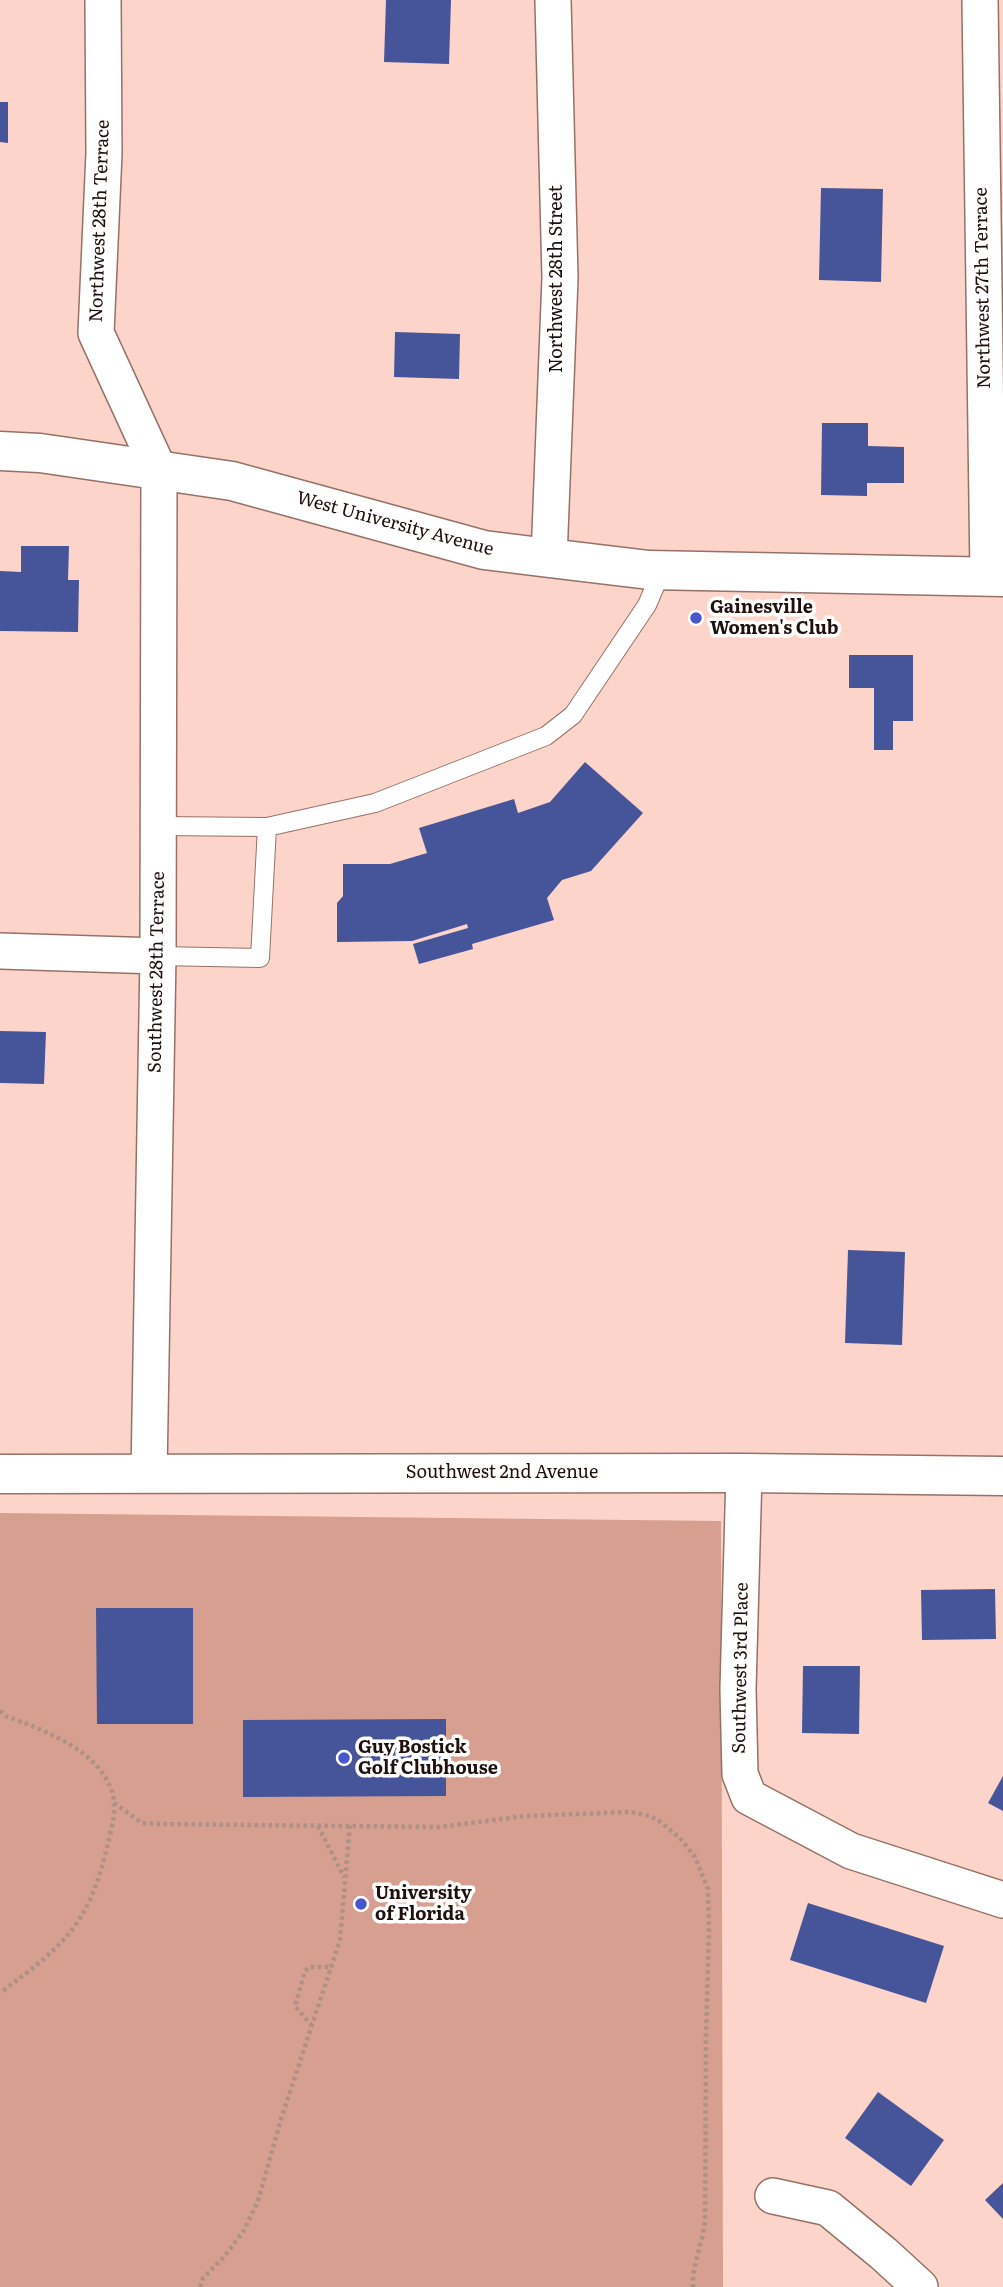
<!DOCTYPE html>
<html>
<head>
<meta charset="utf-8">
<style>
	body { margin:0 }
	canvas { display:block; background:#fdd4c9 }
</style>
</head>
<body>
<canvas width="1003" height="2287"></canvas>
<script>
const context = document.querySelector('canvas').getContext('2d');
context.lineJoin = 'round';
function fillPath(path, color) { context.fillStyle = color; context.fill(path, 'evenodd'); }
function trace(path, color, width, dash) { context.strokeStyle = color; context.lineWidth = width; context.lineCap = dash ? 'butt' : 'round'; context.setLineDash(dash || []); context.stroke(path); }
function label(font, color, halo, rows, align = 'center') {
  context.font = font + ' Literata,serif'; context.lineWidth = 7; context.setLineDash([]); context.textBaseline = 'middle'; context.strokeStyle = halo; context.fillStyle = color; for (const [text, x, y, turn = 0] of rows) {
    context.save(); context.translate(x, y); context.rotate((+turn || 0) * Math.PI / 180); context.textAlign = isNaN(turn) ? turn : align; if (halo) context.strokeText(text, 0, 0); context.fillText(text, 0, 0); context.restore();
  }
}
fillPath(new Path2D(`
	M 0,1513 L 721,1521 L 723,2287 L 0,2287 Z`), '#d69f90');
fillPath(new Path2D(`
	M 386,0 L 451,0 L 449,64 L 384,62 Z
	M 0,102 L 8,102 L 8,143 L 0,142 Z
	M 821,188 L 883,189 L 881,282 L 819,280 Z
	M 395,332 L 460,334 L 459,379 L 394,377 Z
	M 822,423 L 868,423 L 868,446 L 904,447 L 904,483 L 867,483 L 867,496 L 821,495 Z
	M 21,546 L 69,546 L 68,580 L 79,580 L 78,632 L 0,631 L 0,571 L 21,572 Z
	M 849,655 L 913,655 L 913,721 L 893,721 L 893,750 L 874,750 L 874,688 L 849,688 Z
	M 585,762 L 643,813 L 591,871 L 562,880 L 547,898 L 554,920 L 472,944 L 473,949 L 419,964 L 413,944 L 468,928 L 467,924 L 412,941 L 337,942 L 337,903 L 343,896 L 343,864 L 390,864 L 427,853 L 419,828 L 514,799 L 518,813 L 550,802 Z
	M 0,1031 L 46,1032 L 44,1084 L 0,1083 Z
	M 848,1250 L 905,1252 L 902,1345 L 845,1343 Z
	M 995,1589 L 996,1639 L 922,1640 L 921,1590 Z
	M 96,1608 L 193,1608 L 193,1724 L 97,1724 Z
	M 803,1666 L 860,1666 L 859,1734 L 802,1733 Z
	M 446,1719 L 446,1796 L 243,1797 L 243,1720 Z
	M 1003,1776 L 1003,1811 L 988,1803 Z
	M 808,1903 L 944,1946 L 926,2003 L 790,1960 Z
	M 878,2092 L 944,2140 L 911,2186 L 845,2138 Z
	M 1003,2183 L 1003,2219 L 985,2200 Z`), '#46559a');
const lane = new Path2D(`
	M 158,826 L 267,827 L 375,803 L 546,736 L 573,715 L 647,605 L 662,570
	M 158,956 L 260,958 L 267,827`);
const street = new Path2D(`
	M 103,0 L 104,153 L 96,333 L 159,470 L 158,956 L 149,1474
	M 980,0 L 988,576
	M 549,558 L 560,278 L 553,0
	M 0,951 L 158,956
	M 744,1473 L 738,1689 L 740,1774 L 749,1797 L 851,1851 L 1003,1900
	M 773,2196 L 828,2208 L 884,2254 L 920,2287`);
const secondary = new Path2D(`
	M 0,1474 L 744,1473 L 1003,1476`);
const primary = new Path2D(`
	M 0,451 L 40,453 L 232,481 L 484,550 L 549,558 L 649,570 L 1003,577`);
trace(lane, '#967167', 20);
trace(street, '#967167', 38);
trace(secondary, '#967167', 41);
trace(primary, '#967167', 41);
trace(new Path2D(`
	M 0,1711 L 6,1716 C 44,1730 110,1754 114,1803 C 115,1818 110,1836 106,1851 C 88,1927 60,1948 0,1993
	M 114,1803 L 142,1823 L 159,1824 L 439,1827 L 525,1816 L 630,1812 L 650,1816 L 659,1821 L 680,1838 L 695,1857 L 708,1889 L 709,1931 L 706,2036 L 705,2220 C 703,2243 692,2264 693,2287
	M 318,1826 L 344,1877
	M 312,2026 L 295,2006 L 305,1971 L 309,1967 L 332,1967
	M 200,2287 L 203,2278 L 223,2258 L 243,2232 L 258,2201 L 281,2119 L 340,1940 L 350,1824`), '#af9087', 4.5, [3.5, 3.5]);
trace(lane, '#fff', 18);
trace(street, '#fff', 35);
trace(secondary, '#fff', 38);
trace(primary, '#fff', 38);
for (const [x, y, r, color] of [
	[696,618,7,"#4758cd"],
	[344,1758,7,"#4758cd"],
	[361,1904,7,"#4758cd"]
]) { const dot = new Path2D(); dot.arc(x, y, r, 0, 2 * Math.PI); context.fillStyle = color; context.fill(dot); trace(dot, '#fff', 2.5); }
label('18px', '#1e100d', '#fff', [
	["Northwest 28th Terrace",100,221,-88],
	["Northwest 28th Street",557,279,-90],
	["Northwest 27th Terrace",983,288,-91],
	["West University Avenue",395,524,15],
	["Southwest 28th Terrace",157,972,-89],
	["Southwest 2nd Avenue",502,1473],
	["Southwest 3rd Place",741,1668,-89]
]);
label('bold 18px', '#1e100d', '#fff', [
	["Gainesville",710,608],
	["Women's Club",710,629],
	["Guy Bostick",358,1748],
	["Golf Clubhouse",358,1769],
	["University",375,1894],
	["of Florida",375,1915]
], 'left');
</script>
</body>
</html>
